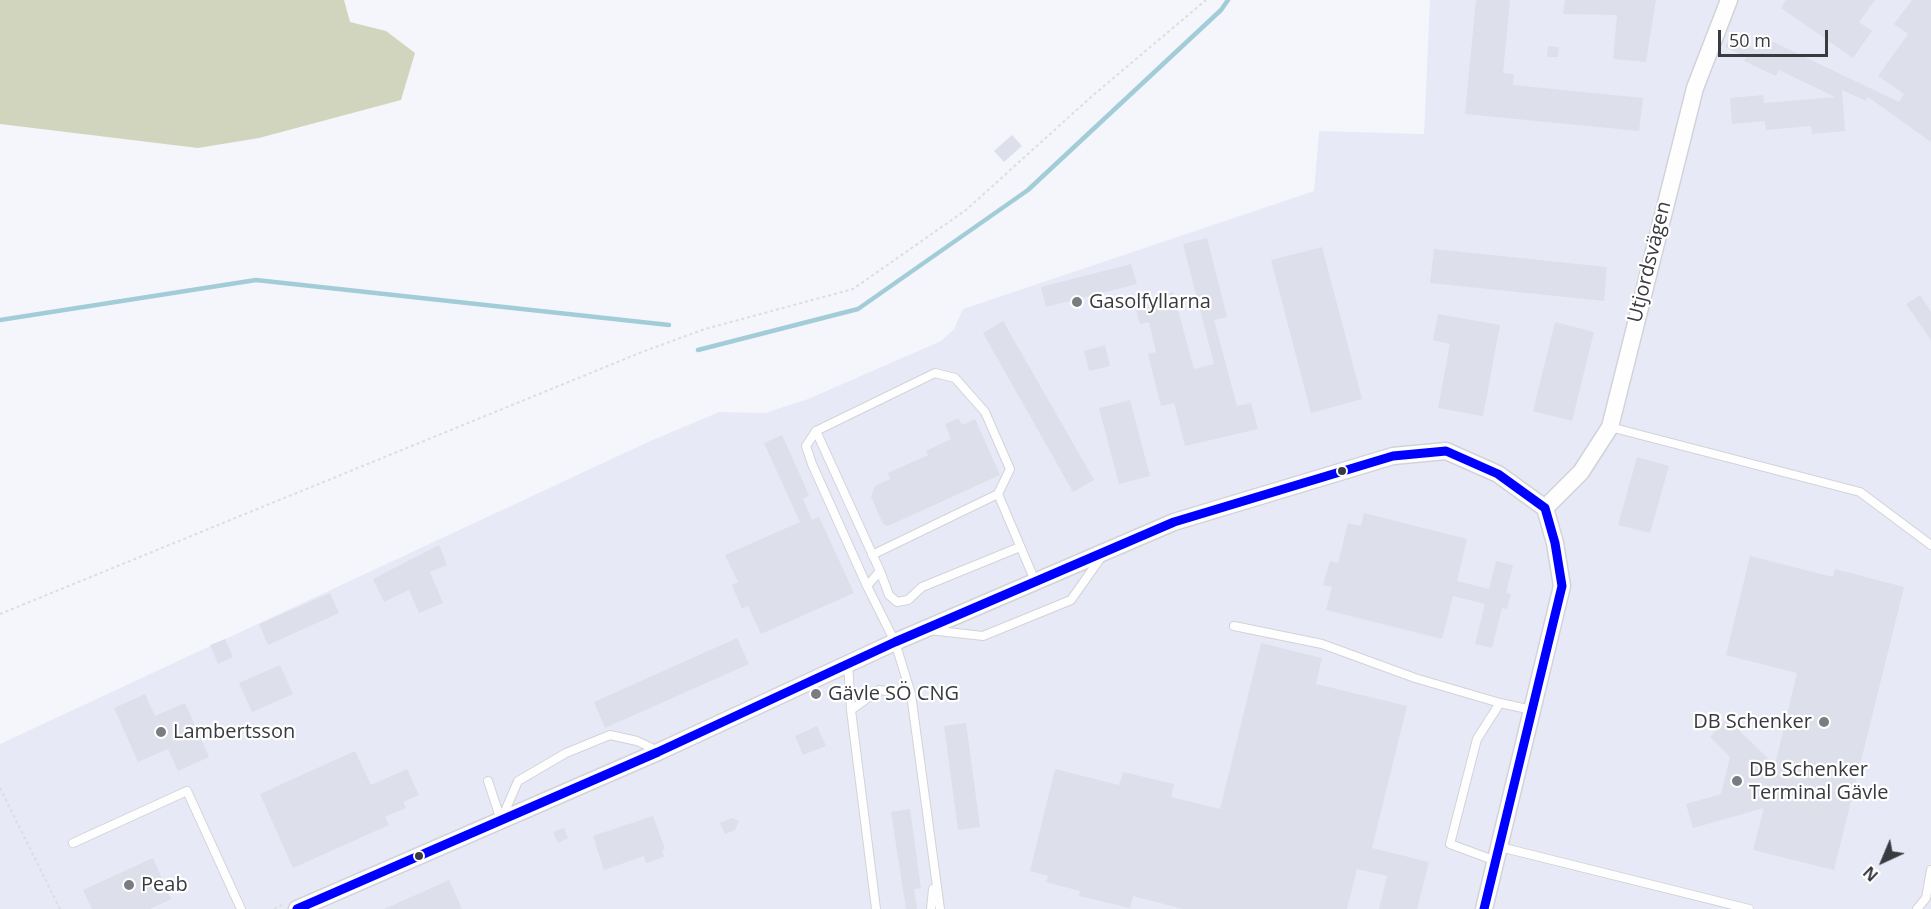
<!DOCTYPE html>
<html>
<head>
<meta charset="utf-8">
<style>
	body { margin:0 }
	#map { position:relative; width:1931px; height:909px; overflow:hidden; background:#f5f6fc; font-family:"Open Sans",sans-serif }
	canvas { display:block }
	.north { position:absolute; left:1853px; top:831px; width:60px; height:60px; -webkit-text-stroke:4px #fff; paint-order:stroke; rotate:224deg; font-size:16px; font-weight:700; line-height:24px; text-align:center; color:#3a3b40 }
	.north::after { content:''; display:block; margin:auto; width:21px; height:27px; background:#3a3b40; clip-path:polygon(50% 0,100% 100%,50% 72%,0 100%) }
	.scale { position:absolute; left:1718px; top:30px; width:110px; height:27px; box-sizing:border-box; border:3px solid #3a3b40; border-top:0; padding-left:8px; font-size:18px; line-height:21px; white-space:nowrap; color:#3a3b40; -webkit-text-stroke:4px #fff; paint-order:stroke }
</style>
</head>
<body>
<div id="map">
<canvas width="1931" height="909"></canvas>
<div class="north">N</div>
<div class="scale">50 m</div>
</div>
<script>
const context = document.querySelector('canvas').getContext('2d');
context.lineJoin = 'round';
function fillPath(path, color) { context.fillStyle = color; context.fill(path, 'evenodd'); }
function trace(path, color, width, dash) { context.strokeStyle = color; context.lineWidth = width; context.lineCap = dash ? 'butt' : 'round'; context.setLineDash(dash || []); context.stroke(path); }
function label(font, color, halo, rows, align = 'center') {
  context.font = font + ' "Open Sans",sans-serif'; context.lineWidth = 4.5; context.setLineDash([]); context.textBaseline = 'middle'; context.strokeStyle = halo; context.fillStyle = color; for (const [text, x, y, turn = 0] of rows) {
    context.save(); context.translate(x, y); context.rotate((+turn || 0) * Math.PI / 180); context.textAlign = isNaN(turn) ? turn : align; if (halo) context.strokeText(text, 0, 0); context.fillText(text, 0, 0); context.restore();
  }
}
fillPath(new Path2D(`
	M 1430,0 L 1931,0 L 1931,909 L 0,909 L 0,744 L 648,442 L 719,412 L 765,413 L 808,399 L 941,341 L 954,329 L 963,309 L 1314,191 L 1319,131 L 1424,134 Z`), '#e7eaf6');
fillPath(new Path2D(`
	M 0,0 L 344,0 L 350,22 L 386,31 L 415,53 L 401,100 L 259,138 L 198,148 L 0,124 Z`), '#d1d5bd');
trace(new Path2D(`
	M 0,320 L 256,280 L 669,325
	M 698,350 L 858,309 L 1028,190 L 1221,10 L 1228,0`), '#a2cdd8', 4.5);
fillPath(new Path2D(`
	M 1476,0 L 1510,0 L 1503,73 L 1514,74 L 1513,85 L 1643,98 L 1639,131 L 1465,114 Z
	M 1565,0 L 1656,0 L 1646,62 L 1613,59 L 1617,15 L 1563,14 Z
	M 1786,0 L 1875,0 L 1859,22 L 1872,31 L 1853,58 L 1781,8 Z
	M 1912,0 L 1931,0 L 1931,142 L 1868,97 L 1866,101 L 1842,90 L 1845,131 L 1812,134 L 1811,126 L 1766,130 L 1765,121 L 1732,124 L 1730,98 L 1763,95 L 1764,103 L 1835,97 L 1779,70 L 1776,76 L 1744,61 L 1746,57 L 1725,47 L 1730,37 L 1757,50 L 1763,37 L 1899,102 L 1904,94 L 1878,76 L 1908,34 L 1894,24 Z
	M 1548,46 L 1559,47 L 1558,57 L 1547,57 Z
	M 1012,135 L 1022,146 L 1004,162 L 994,151 Z
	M 1207,238 L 1227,317 L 1214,320 L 1237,406 L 1251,403 L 1258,429 L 1185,446 L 1174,403 L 1161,406 L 1148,354 L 1156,352 L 1149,322 L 1140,324 L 1134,303 L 1173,292 L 1194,369 L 1214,364 L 1183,244 Z
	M 1322,247 L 1362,399 L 1311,413 L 1271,260 Z
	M 1434,249 L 1607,267 L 1604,301 L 1430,283 Z
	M 1131,264 L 1137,284 L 1046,307 L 1041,287 Z
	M 1920,295 L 1931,312 L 1931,340 L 1906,304 Z
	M 1438,314 L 1500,325 L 1483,416 L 1438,408 L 1450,344 L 1433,340 Z
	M 1003,321 L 1094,480 L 1073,492 L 983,333 Z
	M 1555,322 L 1594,332 L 1572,421 L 1533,411 Z
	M 1105,345 L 1110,366 L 1089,371 L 1084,351 Z
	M 1130,400 L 1150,476 L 1119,484 L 1099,408 Z
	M 958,418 L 962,425 L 975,419 L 1000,475 L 888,526 L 883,524 L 871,497 L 875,486 L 890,479 L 888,473 L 928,455 L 926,451 L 951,439 L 945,424 Z
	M 782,435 L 809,495 L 803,499 L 812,520 L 819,517 L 854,593 L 761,634 L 748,606 L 742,609 L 732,585 L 738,582 L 725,555 L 800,522 L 764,443 Z
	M 1637,457 L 1669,466 L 1650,533 L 1618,525 Z
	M 1364,513 L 1467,539 L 1457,581 L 1489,589 L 1496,561 L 1513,565 L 1506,593 L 1511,594 L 1507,609 L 1502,608 L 1492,648 L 1475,644 L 1485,604 L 1453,596 L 1442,639 L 1326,610 L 1332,587 L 1323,585 L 1330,561 L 1338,563 L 1348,523 L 1361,526 Z
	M 439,545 L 447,565 L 430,572 L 443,603 L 419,613 L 409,590 L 384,602 L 373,579 Z
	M 1750,556 L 1833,577 L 1835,569 L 1904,587 L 1834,870 L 1753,850 L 1764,808 L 1693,828 L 1686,804 L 1721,794 L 1730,757 L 1710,737 L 1727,719 L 1775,765 L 1797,673 L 1726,655 Z
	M 330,593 L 339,613 L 268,645 L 259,624 Z
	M 737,638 L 749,664 L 605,728 L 594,702 Z
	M 225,639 L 233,657 L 218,664 L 210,645 Z
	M 1261,643 L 1322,658 L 1316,684 L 1407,706 L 1372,848 L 1429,862 L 1417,909 L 1379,909 L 1387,876 L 1357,869 L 1347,909 L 1183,909 L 1133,896 L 1130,908 L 1079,896 L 1080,891 L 1046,882 L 1048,876 L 1030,871 L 1055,769 L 1119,785 L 1123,772 L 1174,784 L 1171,797 L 1220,809 Z
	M 280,665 L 293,694 L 252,712 L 239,683 Z
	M 145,694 L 155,716 L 185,703 L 209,757 L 178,771 L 168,749 L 138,762 L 114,708 Z
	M 966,723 L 980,827 L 958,830 L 944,726 Z
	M 817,726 L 826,746 L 803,755 L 795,736 Z
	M 355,751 L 371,785 L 407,769 L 419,795 L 403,802 L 406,808 L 385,817 L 389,825 L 293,868 L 260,794 Z
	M 910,809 L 921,888 L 914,889 L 917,909 L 906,909 L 891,812 Z
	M 653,816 L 665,849 L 662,850 L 664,857 L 646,863 L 644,856 L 604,870 L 593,836 Z
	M 732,818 L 739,821 L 735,830 L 725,834 L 720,823 Z
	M 564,828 L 568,838 L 558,843 L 553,832 Z
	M 153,858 L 171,899 L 150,909 L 92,909 L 83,890 Z
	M 449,880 L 462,909 L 384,909 L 436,886 Z`), '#dddfeb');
const lane = new Path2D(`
	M 1610,427 L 1860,492 L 1931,545
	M 816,431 L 880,571 L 867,586 L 895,642 L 911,694 L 940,909
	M 872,555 L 998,494 L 1035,581
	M 880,571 L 889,595 L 897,602 L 908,600 L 922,587 L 1020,547
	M 867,586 L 812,464 L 806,446 L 816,431 L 935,373 L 955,378 L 985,412 L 1010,469 L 998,494
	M 1234,626 L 1322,644 L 1415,678 L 1500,703
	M 929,630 L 983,636 L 1071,600 L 1102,556
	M 848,663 L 851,710 L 876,909
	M 851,710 L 879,690 L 911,694
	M 488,781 L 501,820
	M 502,818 L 518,781 L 566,753 L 610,735 L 637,741 L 658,751
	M 73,843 L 187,791 L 241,909
	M 1500,847 L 1749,909
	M 1496,861 L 1450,844 L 1477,739 L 1500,703 L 1532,710
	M 931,909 L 933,889
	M 1917,909 L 1926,898 L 1931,870`);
const street = new Path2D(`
	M 1545,508 L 1581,472 L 1610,427 L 1695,88 L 1729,0
	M 297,909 L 658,752 L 895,642 L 1174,522 L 1393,456 L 1446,451 L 1498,474 L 1545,508 L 1555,543 L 1562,586 L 1484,909`);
trace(lane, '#d2d3d8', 10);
trace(street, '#d2d3d8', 19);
trace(new Path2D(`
	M 0,614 L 642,352 L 705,329 L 853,289 L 966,210 L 1091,97 L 1206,0
	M 0,788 L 60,909
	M 274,909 L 282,905`), '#dcdddf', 2, [3, 3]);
trace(lane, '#fefeff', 8);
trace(street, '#fefeff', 16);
trace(new Path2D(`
	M 297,909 L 658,752 L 895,642 L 1174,522 L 1393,456 L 1446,451 L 1498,474 L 1545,508 L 1555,543 L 1562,586 L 1484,909`), '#00f', 9);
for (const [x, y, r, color] of [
	[1077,302,6,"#7b7c82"],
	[1342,471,5,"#3a3b40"],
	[816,694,6,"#7b7c82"],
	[1824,722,6,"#7b7c82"],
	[161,732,6,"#7b7c82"],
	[1737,781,6,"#7b7c82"],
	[419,856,5,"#3a3b40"],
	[129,885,6,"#7b7c82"]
]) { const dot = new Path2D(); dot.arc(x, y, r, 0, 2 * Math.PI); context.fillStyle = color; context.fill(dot); trace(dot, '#fff', 2); }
label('20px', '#3a3b40', '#fff', [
	["Utjordsvägen",1650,262,-76]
]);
label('20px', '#3a3b40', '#fff', [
	["Gasolfyllarna",1089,302],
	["Gävle SÖ CNG",828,694],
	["DB Schenker",1812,722,"right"],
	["Lambertsson",173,732],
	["DB Schenker",1749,770],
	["Terminal Gävle",1749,793],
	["Peab",141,885]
], 'left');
</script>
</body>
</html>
